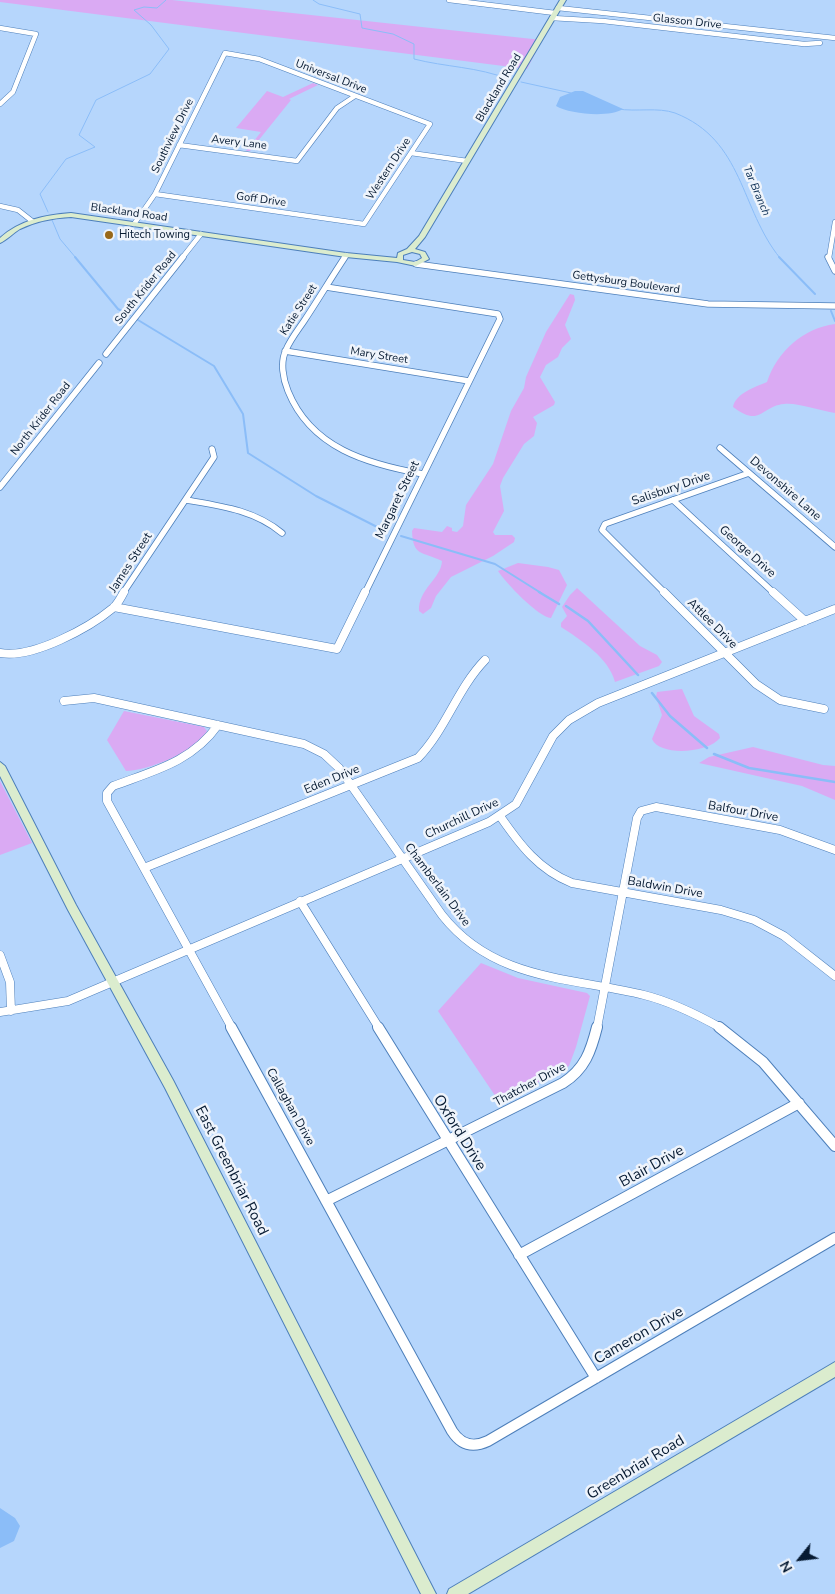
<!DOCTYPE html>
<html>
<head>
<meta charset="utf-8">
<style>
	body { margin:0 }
	#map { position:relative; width:835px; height:1594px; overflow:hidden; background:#b6d6fc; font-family:"Nunito Sans",sans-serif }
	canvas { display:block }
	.north { position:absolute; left:775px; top:1534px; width:50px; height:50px; -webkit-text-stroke:4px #eff4fb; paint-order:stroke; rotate:241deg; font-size:14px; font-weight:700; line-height:20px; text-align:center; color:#061a32 }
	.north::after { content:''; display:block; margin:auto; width:18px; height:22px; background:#061a32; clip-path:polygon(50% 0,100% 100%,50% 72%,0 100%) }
</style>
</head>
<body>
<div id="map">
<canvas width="835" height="1594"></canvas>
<div class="north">N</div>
</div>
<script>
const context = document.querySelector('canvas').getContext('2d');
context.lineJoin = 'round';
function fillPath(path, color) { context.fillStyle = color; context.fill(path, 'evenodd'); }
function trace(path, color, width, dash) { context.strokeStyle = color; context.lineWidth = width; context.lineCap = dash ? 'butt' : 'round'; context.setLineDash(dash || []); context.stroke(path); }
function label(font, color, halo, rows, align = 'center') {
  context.font = font + ' "Nunito Sans",sans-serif'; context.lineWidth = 5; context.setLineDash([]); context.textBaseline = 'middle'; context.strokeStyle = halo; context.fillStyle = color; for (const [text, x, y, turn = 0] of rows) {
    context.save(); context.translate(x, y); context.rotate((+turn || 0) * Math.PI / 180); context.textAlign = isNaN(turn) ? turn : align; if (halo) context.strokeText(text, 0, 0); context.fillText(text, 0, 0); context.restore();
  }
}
fillPath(new Path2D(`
	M 0,0 L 172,0 L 542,40 L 527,69 L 0,2 Z
	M 313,83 L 318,85 L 289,99 L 291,100 L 250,151 L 246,151 L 261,132 L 236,128 L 267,91 L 283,97 Z
	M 570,294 L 574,295 L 575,300 L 565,325 L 571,339 L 562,348 L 558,357 L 546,365 L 540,377 L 555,402 L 554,405 L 533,417 L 537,423 L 534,436 L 524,444 L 503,478 L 500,486 L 504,511 L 493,532 L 495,535 L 512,535 L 515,538 L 514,542 L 493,556 L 451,577 L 436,596 L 431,608 L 423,614 L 419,611 C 418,589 441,579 442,561 C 422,551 413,557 412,531 L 414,528 L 442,532 L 447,526 L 452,528 L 452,531 L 457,532 L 463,526 L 466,505 L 493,464 L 511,411 L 524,388 L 526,377 L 546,332 Z
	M 835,324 L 835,413 C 821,411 796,402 784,404 C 761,406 761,428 733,407 C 736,393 755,387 767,382 C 777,352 803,328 835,324 Z
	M 518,563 L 548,567 L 559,570 L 567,585 L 551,618 C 538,617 506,583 498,571 Z
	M 577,588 L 640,646 L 657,655 L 662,662 L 659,666 L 615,682 C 609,658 581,640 561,627 L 561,623 L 567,616 L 562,607 L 570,595 Z
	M 682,689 L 694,716 L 719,734 L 720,738 C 708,753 660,757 652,739 L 662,715 L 656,697 L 657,692 Z
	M 124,711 L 204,727 L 207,731 C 198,751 147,771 126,771 L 107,740 Z
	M 753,747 L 823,765 L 835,766 L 835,800 L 802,786 L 699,763 L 709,757 Z
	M 0,781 L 32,843 L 0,855 Z
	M 481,963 L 518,978 L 587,993 L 590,996 L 576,1047 L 569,1066 L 500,1103 L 438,1011 Z`), '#daaaf3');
fillPath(new Path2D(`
	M 575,91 L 583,91 L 623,109 C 609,118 569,114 556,106 L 560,97 Z
	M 0,1508 L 15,1518 L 20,1526 L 14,1541 L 0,1548 Z`), '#8bbdf8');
trace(new Path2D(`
	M 313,0 L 319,4 L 360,14 L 362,28 L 393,34 L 414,44 L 414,59 C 445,67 479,67 508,79
	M 521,82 L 571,93
	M 618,109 C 636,112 658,107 675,113 C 744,140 740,209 780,258
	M 48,212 L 40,194 L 66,159 L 95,147 L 79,135 L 96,100 L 150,74 L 169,49 L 151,25 L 134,10 L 144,7 L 157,8 L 166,0
	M 52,220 L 60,239 L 76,258`), '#8bbdf8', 1);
trace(new Path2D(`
	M 75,257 L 118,309 L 130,315
	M 779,257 L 815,294
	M 831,311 L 835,321
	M 138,320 L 214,366 L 243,414 L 248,453 L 316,496 L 387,532
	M 401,536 L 495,564 L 541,593`), '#8bbdf8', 2);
trace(new Path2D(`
	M 539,592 L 559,604
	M 566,606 L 588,621 L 638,675
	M 652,693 L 670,716 L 707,748
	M 714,754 L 749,768 L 835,782`), '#8bbdf8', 2.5);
const streetFar3 = new Path2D(`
	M 449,0 L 555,13
	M 558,8 L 835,38
	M 552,18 L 603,21 L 804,44 L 820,43
	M 0,28 L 36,34 L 13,92 L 0,104
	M 225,53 L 259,59 L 430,124 L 364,224 L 155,194 Z
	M 179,145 L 297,161 L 337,108 L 355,96
	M 411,153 L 467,161
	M 0,206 L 18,210 L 32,221
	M 134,224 L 155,194
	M 182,258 L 201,234
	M 344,258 L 346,255
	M 829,258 L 835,222`);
const streetFar2 = new Path2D(`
	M 345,257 C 331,278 318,300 304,321 C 298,330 290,340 286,350 C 280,362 283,379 288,391 C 311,448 367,464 423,474
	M 828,257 L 835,271
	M 416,264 L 708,304 L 835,306
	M 326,287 L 498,314 L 500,319 L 365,593
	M 285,351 L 469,381
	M 106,354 L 183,257
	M 720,448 L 835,547
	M 0,487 L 99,363
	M 186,500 C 221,506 254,510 282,533
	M 673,500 L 774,593
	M 123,593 L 214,457 L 212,449
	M 665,593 L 602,530 L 605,524 L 749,473`);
const streetFar1 = new Path2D(`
	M 664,592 L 756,684 L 780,700 L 824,709
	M 773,592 L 805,621
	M 114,607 L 337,649 L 365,592
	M 0,653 C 32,659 89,628 113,608 C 118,604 121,597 124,592
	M 64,701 L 94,698 L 304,744 L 324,754 L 339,768 L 442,915 C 494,981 570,977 644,995 C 672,1002 696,1014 721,1028
	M 218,725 C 192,762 153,771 113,786 L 107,793 L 107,801 L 232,1028
	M 500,816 C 520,845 539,870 572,883 L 721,910 L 754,920 L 784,936 L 835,976
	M 144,868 L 418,758 C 446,729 457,689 485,660
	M 300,901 L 379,1028
	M 0,955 L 10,982 L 11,1011
	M 0,1012 L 68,1001 L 489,822 L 516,804 L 553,736 L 569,720 L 598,703 L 835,609
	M 597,1028 L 637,818 L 641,811 L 656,807 L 780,830 L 835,850`);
const street = new Path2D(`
	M 231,1027 L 452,1431 C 461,1445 473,1448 488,1441 L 835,1238
	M 378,1027 L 596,1378
	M 719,1027 L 763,1062 L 835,1146
	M 326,1201 L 563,1083 C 585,1069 591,1051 597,1027
	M 519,1255 L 799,1103`);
const secondary = new Path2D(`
	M 560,0 L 566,0 L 425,237 L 415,249 L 425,252 L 429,259 L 416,266 L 397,262 L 346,257 L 71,217 C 53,218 36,221 20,229 C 13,233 7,240 0,243 L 0,238 C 20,220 45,215 71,213 L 346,253 L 397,258 L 398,253 L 407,249 L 419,236 ZM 412,252 L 420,254 L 422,258 L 415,262 L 403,260 L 403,255 Z
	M 0,762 L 5,766 L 76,905 L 173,1080 L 436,1594 L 421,1594 L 165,1088 L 68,910 L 0,776 Z
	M 835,1362 L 835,1377 L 468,1594 L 447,1594 L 449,1589 Z`);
trace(streetFar3, '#4d7fba', 5.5);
trace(streetFar2, '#4d7fba', 7);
trace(streetFar1, '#4d7fba', 9);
trace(street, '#4d7fba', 12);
trace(secondary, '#4d7fba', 2);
trace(streetFar3, '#fff', 4.5);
trace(streetFar2, '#fff', 5.5);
trace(streetFar1, '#fff', 8);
trace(street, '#fff', 10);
fillPath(secondary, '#dbecce');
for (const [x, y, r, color] of [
	[109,235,5,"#986819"]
]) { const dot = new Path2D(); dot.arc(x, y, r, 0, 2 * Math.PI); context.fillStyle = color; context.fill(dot); trace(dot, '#eff4fb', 2); }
label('11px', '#061a32', '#eff4fb', [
	["Glasson Drive",687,22,6],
	["Universal Drive",331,77,21],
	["Blackland Road",499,88,-59],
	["Southview Drive",173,136,-64],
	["Avery Lane",239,143,7],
	["Western Drive",389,169,-57],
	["Goff Drive",261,200,8],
	["Blackland Road",129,213,8],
	["Gettysburg Boulevard",626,283,8],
	["South Krider Road",146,288,-51],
	["Katie Street",299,310,-57],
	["Mary Street",379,356,9],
	["North Krider Road",41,419,-52]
]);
label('italic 11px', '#0b2e54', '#eff4fb', [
	["Tar Branch",756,191,67]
]);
label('11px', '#061a32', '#eff4fb', [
	["Hitech Towing",119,235]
], 'left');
label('12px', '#061a32', '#eff4fb', [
	["Salisbury Drive",671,489,-19],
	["Devonshire Lane",785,489,41],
	["Margaret Street",398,500,-64],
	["George Drive",747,552,42],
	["James Street",131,563,-57],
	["Attlee Drive",712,624,45],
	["Eden Drive",332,780,-22],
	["Balfour Drive",743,812,10],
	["Churchill Drive",462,819,-25],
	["Chamberlain Drive",437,885,53],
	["Baldwin Drive",665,888,10],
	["Thatcher Drive",530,1085,-28],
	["Callaghan Drive",290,1107,61]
]);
label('15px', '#061a32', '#eff4fb', [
	["Oxford Drive",459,1133,58],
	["Blair Drive",652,1167,-29],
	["East Greenbriar Road",231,1171,63],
	["Cameron Drive",639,1336,-30],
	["Greenbriar Road",636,1468,-31]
]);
</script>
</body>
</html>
